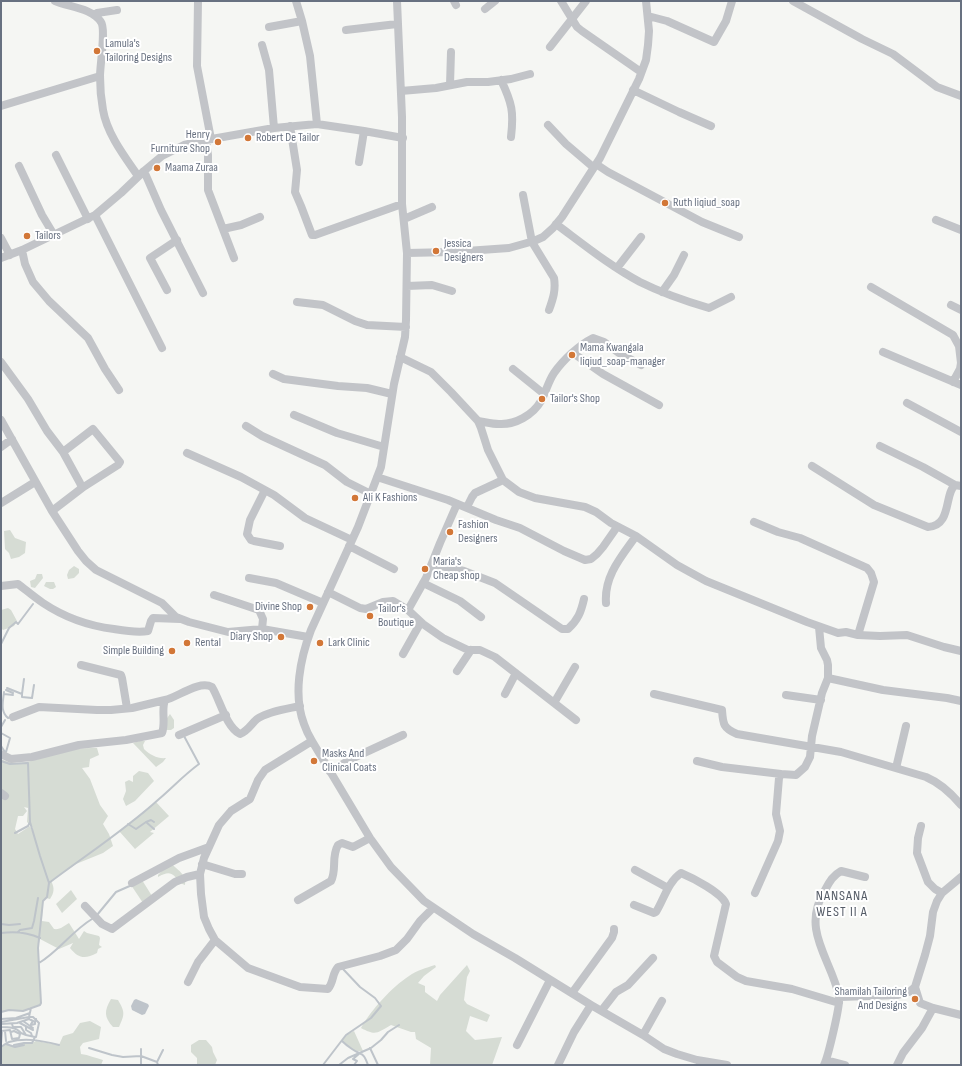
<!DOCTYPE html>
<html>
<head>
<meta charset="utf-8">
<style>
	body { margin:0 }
	#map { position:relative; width:962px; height:1066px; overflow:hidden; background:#f5f6f3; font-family:"Sofia Sans Condensed",sans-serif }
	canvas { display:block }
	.frame { position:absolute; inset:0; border:2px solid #687181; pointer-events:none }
</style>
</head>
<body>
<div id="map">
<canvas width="962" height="1066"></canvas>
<div class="frame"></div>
</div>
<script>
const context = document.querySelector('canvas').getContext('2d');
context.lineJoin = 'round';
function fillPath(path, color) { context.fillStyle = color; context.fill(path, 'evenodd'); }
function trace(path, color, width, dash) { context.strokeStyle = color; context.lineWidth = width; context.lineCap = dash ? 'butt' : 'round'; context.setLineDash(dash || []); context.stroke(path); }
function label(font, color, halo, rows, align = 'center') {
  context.font = font + ' "Sofia Sans Condensed",sans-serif'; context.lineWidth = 4; context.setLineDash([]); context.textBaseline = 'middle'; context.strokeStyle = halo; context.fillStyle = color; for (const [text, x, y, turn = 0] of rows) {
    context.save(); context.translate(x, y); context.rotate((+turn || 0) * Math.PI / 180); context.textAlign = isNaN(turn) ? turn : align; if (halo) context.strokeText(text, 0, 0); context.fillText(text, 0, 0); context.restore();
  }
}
fillPath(new Path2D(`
	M 10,530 L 15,538 L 26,542 L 25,553 L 19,557 L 11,559 L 9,553 L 5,549 L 4,531 Z
	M 74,566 L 79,569 L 79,573 L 74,578 L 68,579 L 67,575 L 69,570 Z
	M 37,574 L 42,574 L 43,578 L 35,588 L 31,587 L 30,581 L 35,579 Z
	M 46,582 L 54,582 L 56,587 L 53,589 L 50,589 L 44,586 Z
	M 8,608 L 11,610 L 17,621 L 14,626 L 3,630 L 1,628 L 1,610 Z
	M 170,714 L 174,720 L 174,728 L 171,730 L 166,730 L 165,721 Z
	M 139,741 L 145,741 L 143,745 L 144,749 C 150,755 158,759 166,758 L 163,762 L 156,767 L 133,743 Z
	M 97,748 L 99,755 L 90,759 L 89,767 L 82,768 L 90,779 L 100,805 L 108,816 L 103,824 L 109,834 L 113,846 L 103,853 L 76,864 L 51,881 C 55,888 54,893 50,899 L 46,898 L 43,901 L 42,921 L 49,922 L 54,929 C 60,930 64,926 69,923 L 79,939 L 84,931 L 87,933 L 99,936 L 100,938 L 99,945 L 102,947 L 98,949 L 97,953 C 85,959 79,959 70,948 L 73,943 L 59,949 L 40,939 L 38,948 L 41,998 L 40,1005 L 23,1011 L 9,1010 L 1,1012 L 1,759 C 25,771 51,751 75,749 C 82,748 90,748 97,748 ZM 24,807 L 28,808 L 27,822 L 33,828 L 33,833 L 30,826 L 18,834 L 15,829 L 18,816 L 23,816 L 27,811 Z
	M 139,771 L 148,773 L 154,781 L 135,801 L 126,806 L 123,799 L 126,791 L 125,782 L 129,780 L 133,782 L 133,776 Z
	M 156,802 L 169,816 L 150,832 L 154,833 L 135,849 L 119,831 Z
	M 170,862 C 177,870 187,874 185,885 L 180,883 C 173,873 170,870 158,877 L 158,875 Z
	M 142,880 L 152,896 L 143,903 L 131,885 Z
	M 71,890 L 77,899 L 62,913 L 56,904 Z
	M 435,965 L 436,967 L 424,976 L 418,983 L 425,986 L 425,992 L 437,1001 L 440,995 L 467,965 L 470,971 L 467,977 L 464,1000 L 467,1004 L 490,1015 L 487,1022 L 470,1016 L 466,1031 L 475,1040 L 502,1037 L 492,1065 L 430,1065 L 431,1048 L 416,1039 L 415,1032 L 411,1032 L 391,1025 C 377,1033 376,1036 361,1028 C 371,1010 392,987 409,976 C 417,970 426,968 435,965 Z
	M 111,999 L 118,1000 C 125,1012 125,1014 119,1027 L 113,1027 C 104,1017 104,1011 111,999 Z
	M 90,1021 L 101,1027 L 99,1039 L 83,1043 L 80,1047 L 81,1054 C 89,1055 95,1058 103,1060 L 101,1065 L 1,1065 L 1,1047 L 6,1044 L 15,1047 L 24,1045 L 24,1043 L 32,1043 L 36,1041 L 59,1045 L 63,1036 L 73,1033 L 80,1023 Z
	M 354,1031 L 363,1051 C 354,1053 348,1046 342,1041 L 346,1035 Z
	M 199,1040 L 206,1040 L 212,1047 L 213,1052 L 217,1060 L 215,1065 L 197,1065 L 197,1058 L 191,1052 L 191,1045 Z`), '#d6dcd4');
fillPath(new Path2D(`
	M 136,999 L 148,1004 L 149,1006 L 145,1014 L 142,1015 L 132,1010 L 131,1006 L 134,1000 Z`), '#bec4ca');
trace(new Path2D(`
	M 1,644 L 9,628 L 16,622 L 18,624 L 33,604
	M 7,688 L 22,694 L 22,697 L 32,698 L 34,685
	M 6,690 L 13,693
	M 4,692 C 3,702 0,711 8,718 L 11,717
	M 4,694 L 13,695
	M 22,694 L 24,679
	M 1,727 L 5,720
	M 1,733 L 10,738 L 6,752
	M 1,746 L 5,752
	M 1,761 L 10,764 L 28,763 L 30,822 L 28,826 L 15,833
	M 146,822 L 151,820 L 154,822
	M 128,824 L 136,829 L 146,822 L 154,829
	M 49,883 C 86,855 125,830 159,799 C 173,787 184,775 199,764 L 184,736 L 185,735
	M 97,915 L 116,892 L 132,885
	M 1,924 L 9,925 L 20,924
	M 18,932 L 20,930 L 32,928 L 34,921 L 38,898
	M 1,933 C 15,931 27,932 40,938
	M 39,963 C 59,951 72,931 92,919
	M 31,1008 L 29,1017 L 33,1017 L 39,1023 L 36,1037
	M 1,1012 L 9,1010 L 23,1011 L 40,1005 L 41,1003 L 38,948 L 43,901 L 47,897 L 49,883 L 40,856 L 30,822
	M 1,1019 L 16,1018 L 30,1013
	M 23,1021 L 33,1028
	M 33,1021 L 31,1024 L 31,1025 L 35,1024 L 35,1022
	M 1,1022 L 29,1017 L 29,1019 L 35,1022 L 36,1019
	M 20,1023 L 33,1030
	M 1,1024 L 17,1023 L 29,1019
	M 1,1024 L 1,1027 C 8,1027 16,1027 21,1033
	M 12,1024 L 13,1027 L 21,1027 L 26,1035 L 35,1037 L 32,1043 L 24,1043
	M 26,1027 L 26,1030 L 31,1033 L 32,1036
	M 1,1031 L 10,1030 L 12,1039 L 19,1038 L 20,1034
	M 5,1031 L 6,1041
	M 11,1032 L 14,1031 L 20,1034 L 21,1033 L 26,1035
	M 342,1041 C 345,1044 349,1047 352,1049 C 362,1056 363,1051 368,1065
	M 1,1044 L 2,1031
	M 6,1044 L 15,1047 L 24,1045
	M 14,1045 L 24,1043
	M 1,1047 C 4,1045 6,1043 9,1042 C 26,1037 43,1041 59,1045
	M 89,1048 L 112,1055 L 123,1057 L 141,1056 L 157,1062 L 158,1065
	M 370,1048 L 378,1065
	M 157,1062 L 163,1050
	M 141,1065 L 141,1049
	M 323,1065 L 346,1035 L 371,1018 L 381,1006 L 375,998 L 360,987 L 343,969
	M 339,1065 L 348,1058 L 371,1048 L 381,1040 L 388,1032 L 399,1025
	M 354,1065 L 357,1061 L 353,1059 L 360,1053`), '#bec4ca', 2);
trace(new Path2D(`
	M 55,1 C 69,7 92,8 101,22 C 106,29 100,65 100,76 C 100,87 101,99 103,110 C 107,134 125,157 138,176
	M 198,1 L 197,66 L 211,139
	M 296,1 L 302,21 L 310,56 L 317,124
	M 397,1 L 402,117 L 402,204 L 407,253 L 406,320 L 405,337 L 394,384 L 381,467 L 358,527 L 311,630 C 300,659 293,695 304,724 C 306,730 309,736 312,741 L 370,838 L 391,867 L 424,901 L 473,934 L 515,958 L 591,1005 L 643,1035 L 664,1049 L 677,1054 L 697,1060 L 727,1065
	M 454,1 L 456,5
	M 561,1 L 577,27 L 582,31 L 641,72
	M 793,1 L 862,39 L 893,54 L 937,87 L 961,96
	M 485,9 L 495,1
	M 94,15 L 97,13 L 117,10
	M 648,16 L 667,21 L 714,42 L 726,21 L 732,1
	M 269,27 L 302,21
	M 346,30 L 397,24
	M 262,45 L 269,70 L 274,128
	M 550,47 L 586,1
	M 501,80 C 512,103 514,112 511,137
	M 450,85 L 451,52
	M 633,90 L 679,112 L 711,126
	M 401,91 L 436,88 L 467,82 L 488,82 L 511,79 L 530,74
	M 1,106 L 100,76
	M 548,125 L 566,144 L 593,167
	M 290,126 L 297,170 L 295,192 L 301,206 L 312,235 L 315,235 L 402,204
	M 206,140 L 208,155 L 208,190 L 234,258
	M 56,155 L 88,219
	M 359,162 L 364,131
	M 596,164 L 608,172 L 702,222 L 739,237
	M 19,166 L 42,215 L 54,235
	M 144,171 L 161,210 L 203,293
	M 523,195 L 532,242 L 554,278 C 556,290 553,299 549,310
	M 95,215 L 162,348
	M 404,219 L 432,207
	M 936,220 L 961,230
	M 556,224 C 583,244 610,266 640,282 C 662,293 685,301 709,308 L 731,297
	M 223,229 L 241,225 L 260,217
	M 1,238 L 10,255
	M 22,250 L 25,264 L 33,282 L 49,301 L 88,338 L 105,369 L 119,390
	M 407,253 L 452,252 L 509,248 L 534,241 L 543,237 L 553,228 L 562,217 L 600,158 L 639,79 L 646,60 L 648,45 L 649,31 L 646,1
	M 1,258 L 22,250 L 95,215 L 121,193 L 144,171 L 162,156 L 184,145 L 206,140 L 274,128 L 317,124 L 364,131 L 403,138
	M 617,268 L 641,237
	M 407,286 L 432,285 L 452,291
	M 871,287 L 953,335 L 959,346 L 961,363
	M 167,290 L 150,258 L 177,240
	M 662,292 L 674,275 L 684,255
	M 297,302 L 323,305 L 355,321 L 367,325 L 406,327
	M 951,305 L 961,310
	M 883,352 L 961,385
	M 573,353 L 603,374 L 659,405
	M 400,357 L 431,372 L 451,392 L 478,421 L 481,428 L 488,450 L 503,480 L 519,492 L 535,498 L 585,507 L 596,512 L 611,523 L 636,536 L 677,565 L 706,581 L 807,622 L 838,633 L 846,632 L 858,635 L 880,636 L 907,635 L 944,647 L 961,651
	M 1,362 L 28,399 L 47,431 L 63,452 L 80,483 L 82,488
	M 513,369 L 544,394
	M 273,374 L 284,379 L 338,386 L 367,388 L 392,394
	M 953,382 L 960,369 L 961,363
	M 907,403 L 961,432
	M 294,415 L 337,433 L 384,447
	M 1,420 L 52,511 L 78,551 L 86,561 L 96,570 L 162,603 L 176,617 L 189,622 L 228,632 L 262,629 L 308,637
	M 478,421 C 485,422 492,424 499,424 C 515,425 533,415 541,401 C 546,392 548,382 554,373 C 563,360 579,345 593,338 L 604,342 L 619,353 L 641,365
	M 246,426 L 262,436 L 325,465 L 347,482 L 371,494
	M 880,446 L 923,467 L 955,485
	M 1,447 L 12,439
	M 187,453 L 241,477 L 274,495 L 305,518 L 352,540
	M 812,466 L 874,505 L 928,527 C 952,526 944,494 955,485 L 961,486
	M 377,477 L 448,500 L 496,520 L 520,528 L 564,551 L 585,560 L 591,559 L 597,554 L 603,547 L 617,527
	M 265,490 L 250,520 L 247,534 L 251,540 L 254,541 L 280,546
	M 1,503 L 35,482
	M 467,507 L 472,497 L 475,493 L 503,480
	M 52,511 L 82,488 L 118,465 L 120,462 L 93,429 L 63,452
	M 754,522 L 778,532 L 800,538 L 867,568 L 871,573 L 874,582 L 858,635
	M 349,546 L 394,569
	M 432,564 L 464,571 L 495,583 L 562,629 L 568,629 C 578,620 581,612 584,599
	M 249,578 L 276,583 L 323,603
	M 423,583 L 460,601 L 481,617
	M 1,586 L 18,584 C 26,590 34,597 43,603 C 64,617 89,626 114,629 C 126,631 137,633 148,631 L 151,621 L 153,618 L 180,619
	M 328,592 L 360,608 L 366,609 L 383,602 L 393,601 L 408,610 L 423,624 L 443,638 L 468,650 L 480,650 L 495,657 L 576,720
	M 214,595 L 259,610 L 263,619 L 262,629
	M 606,603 C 604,576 621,557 636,536
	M 408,610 L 426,578 L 440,543 L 457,504
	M 403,654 L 421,622
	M 81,665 L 121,675 L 122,678 L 127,708
	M 457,671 L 471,650
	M 828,678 L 883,690 L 947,698 L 961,701
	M 505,694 L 516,673
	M 654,694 L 722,710 C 723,724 723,728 737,734 L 841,752 L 926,777 C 940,783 951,793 961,805
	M 786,695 L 821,700
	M 554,703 L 575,667
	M 13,717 L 39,707 L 97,710 L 111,710 L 132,708 L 165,700
	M 179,735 L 226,715
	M 312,741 L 265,770 L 258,780 L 250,799 L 231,811 L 219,825 L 204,858 L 200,874 L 201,894 L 204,917 L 209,929 L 215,940 L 248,968 L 300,987 L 328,989 C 334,982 332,973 338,967 L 380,956 L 396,950 L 407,939 L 420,921 L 433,908
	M 1,754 L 11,759 L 32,757 L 79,745 L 126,740 L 162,733 C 166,722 161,710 165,700 C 178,697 199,680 212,687 C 220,700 226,727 240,734 C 248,731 251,724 257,719 C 269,711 286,709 300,706
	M 697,761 L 722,767 L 781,774
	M 896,768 L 906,726
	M 330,772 L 351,759 L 403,735
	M 1,793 L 5,796
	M 921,826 L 918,838 L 917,853 L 928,882 L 935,889 L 942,893
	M 202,864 L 235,874 L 242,874
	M 635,870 L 668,888
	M 132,883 L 179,858 L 209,847
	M 755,893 L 778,841 L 780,831 L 776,814 L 779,778 L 781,774 L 796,775 L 805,767 L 810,757 L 812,736 L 822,693 L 828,678 L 828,665 L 827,660 L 821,648 L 819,627
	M 298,900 L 331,881 C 337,870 331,857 338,845 L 342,843 L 353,847 L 370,838
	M 634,905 L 654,913 L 656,912 C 664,899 668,882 681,873 C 693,878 722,893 726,904 L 714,956 L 717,962 L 737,977 L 746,981 L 792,989 L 839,1003
	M 85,906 L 102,924 L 112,929 L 175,882 L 187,877 L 200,874
	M 188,982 L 198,962 L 215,940
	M 915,987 L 920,1003 L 933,1008 L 961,1015
	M 572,993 L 612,938 L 614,932 L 614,929
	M 840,997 L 898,995 L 909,992 L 915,987 L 925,955 L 930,936 L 933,912 L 937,901 L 942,893 L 961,877
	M 602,1010 L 616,992 L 628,985 L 653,958
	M 643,1035 L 662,1001
	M 517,1045 L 550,980
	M 826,1060 L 845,1065
	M 558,1065 L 574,1032 L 591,1005
	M 824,1065 C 828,1057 841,1003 839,996 C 831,959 801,930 824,892 C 829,883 832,876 841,871 L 865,877
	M 897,1065 L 903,1053 L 922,1028 L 933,1008`), '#c2c4c8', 8);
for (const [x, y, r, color] of [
	[97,51,4,"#d27737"],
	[248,138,4,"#d27737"],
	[218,142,4,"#d27737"],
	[157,168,4,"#d27737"],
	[665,203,4,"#d27737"],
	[27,236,4,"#d27737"],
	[436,251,4,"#d27737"],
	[572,355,4,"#d27737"],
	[542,399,4,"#d27737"],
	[355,498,4,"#d27737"],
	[450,532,4,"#d27737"],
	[425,569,4,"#d27737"],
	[310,607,4,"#d27737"],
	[370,616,4,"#d27737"],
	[281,637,4,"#d27737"],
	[187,643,4,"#d27737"],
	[320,643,4,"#d27737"],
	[172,651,4,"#d27737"],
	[314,761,4,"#d27737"],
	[915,999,4,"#d27737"]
]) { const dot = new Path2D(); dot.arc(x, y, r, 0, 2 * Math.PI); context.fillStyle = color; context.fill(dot); trace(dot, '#fff', 1.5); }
label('12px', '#687181', '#fff', [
	["Lamula's",105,44],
	["Tailoring Designs",105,58],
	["Henry",210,135,"right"],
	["Furniture Shop",210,149,"right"],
	["Robert De Tailor",256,138],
	["Maama Zuraa",165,168],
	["Ruth liqiud_soap",673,203],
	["Tailors",35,236],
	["Jessica",444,244],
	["Designers",444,258],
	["Mama Kwangala",580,348],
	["liqiud_soap-manager",580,362],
	["Tailor's Shop",550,399],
	["Ali K Fashions",363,498],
	["Fashion",458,525],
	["Designers",458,539],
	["Maria's",433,562],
	["Cheap shop",433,576],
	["Divine Shop",302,607,"right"],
	["Tailor's",378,609],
	["Boutique",378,623],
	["Diary Shop",273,637,"right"],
	["Rental",195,643],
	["Lark Clinic",328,643],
	["Simple Building",164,651,"right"],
	["Masks And",322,754],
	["Clinical Coats",322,768],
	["Shamilah Tailoring",907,992,"right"],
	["And Designs",907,1006,"right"]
], 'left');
context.letterSpacing = '1px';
label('14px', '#555c67', '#fff', [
	["NANSANA",842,896],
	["WEST II A",842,912]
]);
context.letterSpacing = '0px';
</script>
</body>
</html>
